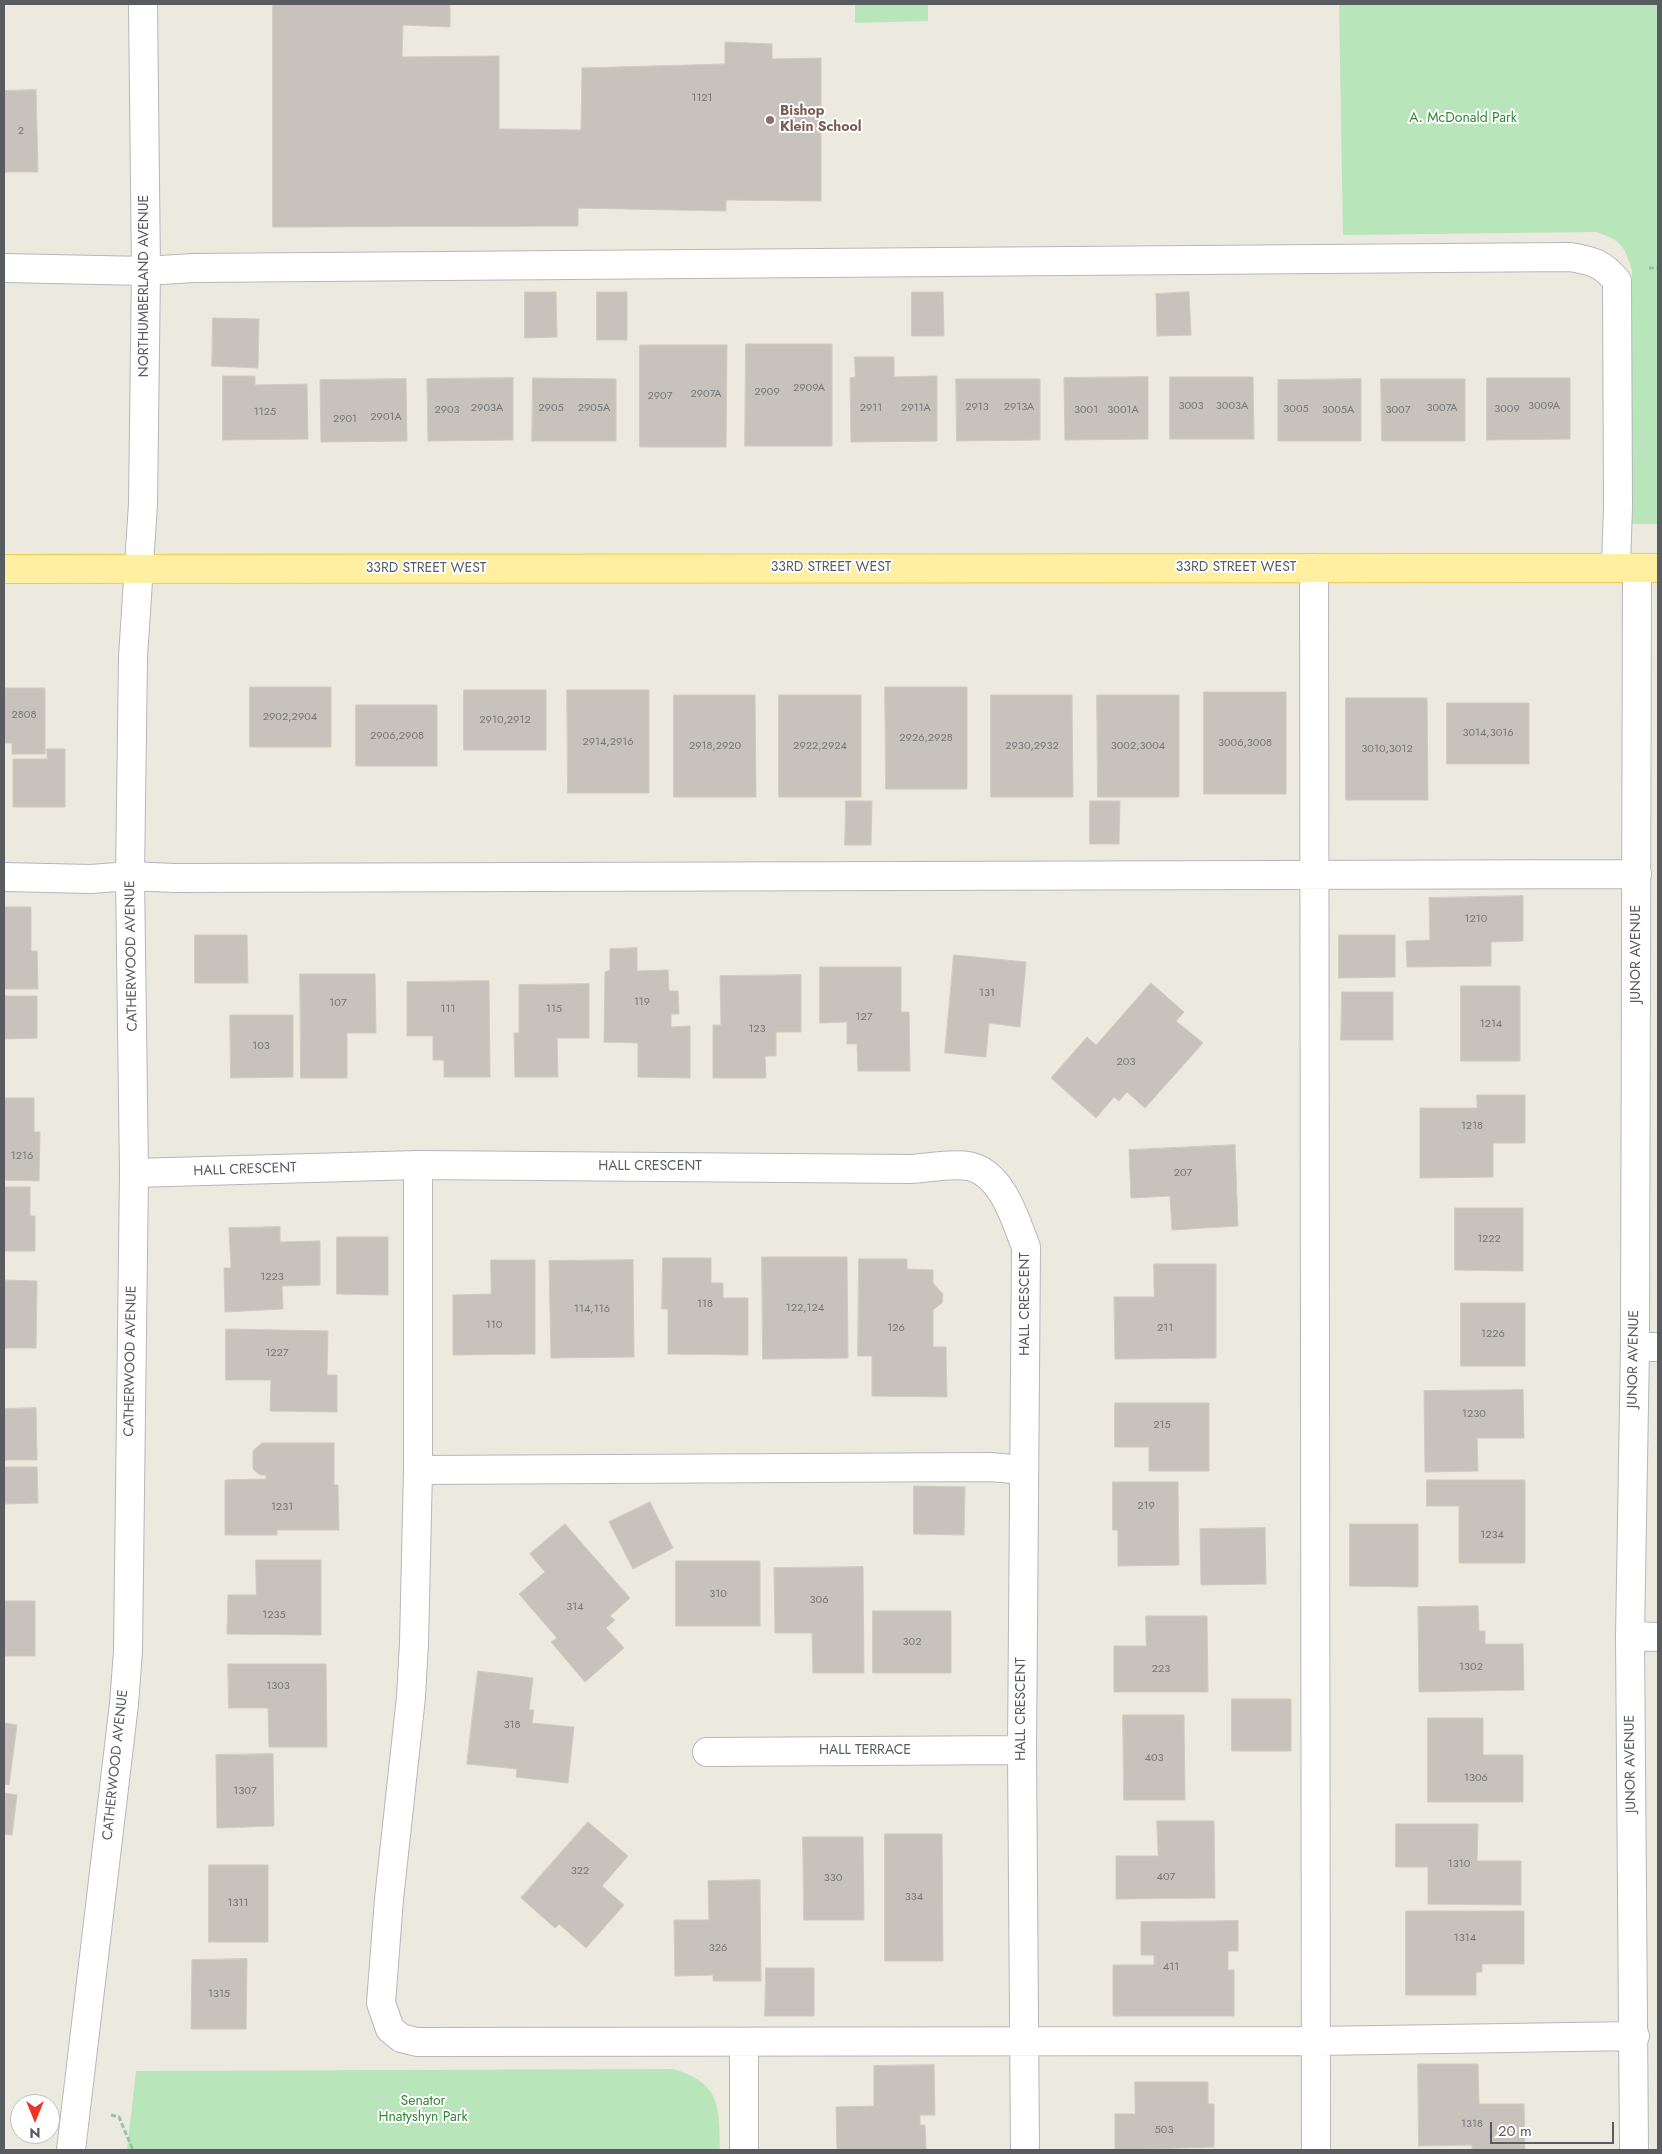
<!DOCTYPE html>
<html>
<head>
<meta charset="utf-8">
<style>
	body { margin:0 }
	#map { position:relative; width:1662px; height:2154px; overflow:hidden; background:#ece9df; font-family:Jost,sans-serif }
	canvas { display:block }
	.frame { position:absolute; inset:0; border:5px solid #585c61; pointer-events:none }
	.north { position:absolute; left:10px; top:2094px; width:50px; height:50px; box-sizing:border-box; background:#fff; border:1px solid #bcbec0; border-radius:50%; rotate:180deg; font-size:14px; font-weight:700; line-height:20px; text-align:center; color:#585c61 }
	.north::after { content:''; display:block; margin:auto; width:18px; height:22px; background:#ee3422; clip-path:polygon(50% 0,100% 100%,50% 72%,0 100%) }
	.scale { position:absolute; left:1490px; top:2122px; width:124px; height:22px; box-sizing:border-box; border:2px solid #585c61; border-top:0; padding-left:6px; font-size:15px; line-height:18px; white-space:nowrap; color:#585c61; -webkit-text-stroke:4px #fff; paint-order:stroke }
</style>
</head>
<body>
<div id="map">
<canvas width="1662" height="2154"></canvas>
<div class="frame"></div>
<div class="north">N</div>
<div class="scale">20 m</div>
</div>
<script>
const context = document.querySelector('canvas').getContext('2d');
context.lineJoin = 'round';
function fillPath(path, color) { context.fillStyle = color; context.fill(path, 'evenodd'); }
function trace(path, color, width, dash) { context.strokeStyle = color; context.lineWidth = width; context.lineCap = dash ? 'butt' : 'round'; context.setLineDash(dash || []); context.stroke(path); }
function label(font, color, halo, rows, align = 'center') {
  context.font = font + ' Jost,sans-serif'; context.lineWidth = 4; context.setLineDash([]); context.textBaseline = 'middle'; context.strokeStyle = halo; context.fillStyle = color; for (const [text, x, y, turn = 0] of rows) {
    context.save(); context.translate(x, y); context.rotate((+turn || 0) * Math.PI / 180); context.textAlign = isNaN(turn) ? turn : align; if (halo) context.strokeText(text, 0, 0); context.fillText(text, 0, 0); context.restore();
  }
}
fillPath(new Path2D(`
	M 855,4 L 928,4 L 928,21 L 855,23 Z
	M 1339,4 L 1658,4 L 1658,524 L 1632,524 L 1632,271 C 1625,246 1621,240 1596,232 L 1343,235 Z
	M 673,2069 C 721,2083 719,2106 720,2150 L 127,2150 L 136,2071 Z`), '#b9e5ba');
const building = new Path2D(`
	M 273,4 L 450,4 L 450,27 L 403,25 L 402,57 L 499,56 L 499,129 L 581,130 L 582,68 L 725,64 L 725,42 L 772,44 L 772,59 L 821,58 L 821,201 L 726,200 L 726,211 L 578,208 L 578,226 L 273,227 Z
	M 36,90 L 38,172 L 4,172 L 4,91 Z
	M 525,292 L 556,292 L 557,337 L 525,338 Z
	M 597,292 L 627,292 L 627,340 L 597,340 Z
	M 912,292 L 943,292 L 944,336 L 912,336 Z
	M 1189,292 L 1191,335 L 1157,336 L 1156,294 Z
	M 213,318 L 259,319 L 258,368 L 212,366 Z
	M 746,344 L 832,344 L 832,446 L 745,446 Z
	M 640,345 L 727,345 L 726,447 L 640,447 Z
	M 855,357 L 894,357 L 894,377 L 937,376 L 937,441 L 851,442 L 850,378 L 855,377 Z
	M 223,376 L 255,376 L 255,385 L 307,384 L 308,439 L 223,440 Z
	M 1148,377 L 1148,439 L 1065,440 L 1064,378 Z
	M 1170,377 L 1253,377 L 1254,439 L 1170,439 Z
	M 513,378 L 513,440 L 428,441 L 427,379 Z
	M 533,378 L 616,379 L 616,441 L 532,441 Z
	M 1487,378 L 1570,378 L 1570,439 L 1487,440 Z
	M 406,379 L 407,441 L 321,442 L 320,380 Z
	M 956,379 L 1040,379 L 1040,440 L 957,441 Z
	M 1361,379 L 1361,441 L 1278,441 L 1278,380 Z
	M 1381,379 L 1465,379 L 1465,441 L 1382,441 Z
	M 250,687 L 331,687 L 331,747 L 250,747 Z
	M 885,687 L 967,687 L 967,789 L 886,789 Z
	M 4,688 L 45,688 L 45,754 L 12,754 L 12,743 L 4,743 Z
	M 464,690 L 546,690 L 546,750 L 464,750 Z
	M 567,690 L 649,690 L 649,793 L 568,793 Z
	M 1204,692 L 1286,692 L 1286,794 L 1204,794 Z
	M 674,695 L 755,695 L 756,797 L 674,797 Z
	M 779,695 L 861,695 L 861,797 L 779,797 Z
	M 991,695 L 1072,695 L 1073,797 L 991,797 Z
	M 1097,695 L 1179,695 L 1179,797 L 1098,797 Z
	M 1346,698 L 1427,698 L 1428,800 L 1346,800 Z
	M 1447,703 L 1529,703 L 1529,764 L 1447,764 Z
	M 356,705 L 437,705 L 437,766 L 356,766 Z
	M 47,749 L 65,749 L 65,807 L 13,807 L 13,759 L 47,759 Z
	M 846,801 L 872,801 L 871,845 L 845,845 Z
	M 1090,801 L 1120,801 L 1119,844 L 1090,844 Z
	M 1523,896 L 1523,941 L 1491,942 L 1491,966 L 1407,967 L 1406,941 L 1430,940 L 1429,898 Z
	M 4,907 L 31,907 L 31,951 L 37,951 L 38,989 L 4,989 Z
	M 195,935 L 247,935 L 248,983 L 195,983 Z
	M 1339,935 L 1395,935 L 1395,977 L 1339,978 Z
	M 637,948 L 637,971 L 668,970 L 669,991 L 678,991 L 679,1014 L 671,1014 L 671,1027 L 690,1026 L 690,1078 L 638,1077 L 638,1043 L 604,1042 L 605,972 L 610,970 L 610,949 Z
	M 954,955 L 1026,962 L 1020,1027 L 989,1023 L 986,1057 L 945,1053 Z
	M 820,967 L 901,967 L 901,1012 L 909,1012 L 910,1071 L 858,1071 L 857,1044 L 847,1044 L 847,1022 L 820,1023 Z
	M 300,974 L 375,974 L 376,1033 L 347,1033 L 347,1078 L 301,1078 Z
	M 801,975 L 801,1032 L 776,1032 L 776,1056 L 765,1056 L 766,1078 L 713,1078 L 713,1025 L 721,1025 L 720,976 Z
	M 489,981 L 490,1077 L 444,1077 L 444,1060 L 433,1060 L 433,1036 L 407,1036 L 407,982 Z
	M 1151,983 L 1184,1012 L 1176,1021 L 1203,1043 L 1145,1108 L 1127,1092 L 1119,1101 L 1114,1097 L 1096,1118 L 1051,1078 L 1087,1037 L 1096,1045 Z
	M 589,984 L 589,1038 L 557,1038 L 558,1077 L 515,1077 L 514,1033 L 519,1033 L 519,985 Z
	M 1461,986 L 1520,986 L 1520,1061 L 1461,1061 Z
	M 1342,992 L 1393,992 L 1393,1040 L 1341,1040 Z
	M 4,996 L 37,996 L 37,1038 L 4,1039 Z
	M 230,1015 L 293,1015 L 293,1077 L 231,1078 Z
	M 1477,1095 L 1525,1095 L 1525,1143 L 1493,1143 L 1493,1177 L 1420,1178 L 1420,1108 L 1477,1108 Z
	M 4,1098 L 34,1098 L 34,1132 L 40,1132 L 39,1181 L 4,1180 Z
	M 1235,1145 L 1238,1226 L 1172,1230 L 1170,1196 L 1131,1198 L 1129,1150 Z
	M 4,1187 L 30,1187 L 30,1216 L 35,1216 L 35,1251 L 4,1251 Z
	M 1455,1208 L 1523,1208 L 1523,1271 L 1455,1270 Z
	M 280,1227 L 280,1242 L 320,1241 L 320,1285 L 282,1286 L 283,1309 L 225,1312 L 224,1268 L 231,1268 L 229,1228 Z
	M 337,1237 L 388,1237 L 388,1295 L 337,1294 Z
	M 762,1257 L 847,1257 L 848,1358 L 763,1359 Z
	M 663,1258 L 711,1258 L 711,1283 L 723,1283 L 723,1298 L 748,1298 L 748,1355 L 668,1354 L 668,1309 L 662,1309 Z
	M 859,1259 L 907,1259 L 907,1269 L 933,1270 L 933,1283 L 943,1294 L 942,1303 L 933,1310 L 933,1347 L 946,1347 L 947,1397 L 872,1396 L 872,1356 L 858,1356 Z
	M 491,1260 L 535,1260 L 535,1354 L 453,1355 L 453,1295 L 491,1294 Z
	M 633,1260 L 634,1357 L 551,1358 L 549,1261 Z
	M 1154,1264 L 1216,1264 L 1216,1358 L 1115,1359 L 1114,1297 L 1154,1297 Z
	M 4,1280 L 37,1281 L 36,1348 L 4,1348 Z
	M 1461,1303 L 1525,1303 L 1525,1366 L 1461,1366 Z
	M 226,1329 L 328,1331 L 327,1375 L 337,1375 L 337,1412 L 270,1411 L 271,1380 L 226,1380 Z
	M 1523,1390 L 1524,1438 L 1477,1438 L 1478,1471 L 1425,1472 L 1424,1391 Z
	M 1115,1403 L 1209,1403 L 1209,1471 L 1149,1471 L 1149,1447 L 1115,1447 Z
	M 36,1408 L 37,1460 L 4,1460 L 4,1409 Z
	M 262,1443 L 334,1443 L 334,1485 L 338,1485 L 339,1530 L 277,1530 L 277,1535 L 225,1535 L 225,1480 L 266,1479 L 266,1475 L 260,1475 L 253,1469 L 253,1451 Z
	M 4,1467 L 37,1467 L 38,1503 L 4,1504 Z
	M 1427,1480 L 1525,1480 L 1525,1563 L 1459,1563 L 1459,1506 L 1427,1506 Z
	M 1113,1482 L 1178,1482 L 1179,1565 L 1118,1566 L 1118,1530 L 1113,1530 Z
	M 914,1486 L 965,1487 L 964,1535 L 914,1534 Z
	M 650,1502 L 673,1548 L 633,1569 L 609,1522 Z
	M 565,1524 L 630,1598 L 610,1616 L 615,1620 L 606,1628 L 624,1648 L 585,1682 L 551,1642 L 557,1638 L 519,1594 L 545,1572 L 530,1554 Z
	M 1350,1524 L 1418,1524 L 1418,1587 L 1350,1586 Z
	M 1265,1528 L 1266,1584 L 1201,1585 L 1200,1529 Z
	M 256,1560 L 321,1560 L 321,1635 L 227,1634 L 228,1595 L 256,1595 Z
	M 676,1561 L 760,1561 L 760,1626 L 676,1626 Z
	M 863,1567 L 864,1673 L 813,1673 L 812,1633 L 775,1633 L 774,1568 Z
	M 4,1601 L 35,1601 L 35,1656 L 4,1656 Z
	M 1478,1606 L 1479,1631 L 1485,1631 L 1485,1644 L 1523,1644 L 1524,1690 L 1419,1692 L 1418,1607 Z
	M 873,1611 L 951,1611 L 951,1673 L 873,1673 Z
	M 1146,1616 L 1207,1616 L 1208,1692 L 1114,1692 L 1114,1646 L 1146,1646 Z
	M 228,1664 L 326,1664 L 327,1747 L 269,1747 L 268,1708 L 229,1708 Z
	M 478,1671 L 533,1678 L 529,1710 L 534,1710 L 532,1723 L 574,1727 L 568,1783 L 516,1777 L 517,1769 L 467,1764 Z
	M 1232,1699 L 1291,1699 L 1291,1751 L 1232,1751 Z
	M 1123,1715 L 1184,1715 L 1185,1800 L 1124,1800 Z
	M 1428,1718 L 1483,1718 L 1483,1755 L 1523,1755 L 1523,1802 L 1428,1802 Z
	M 4,1723 L 17,1725 L 9,1785 L 4,1784 Z
	M 273,1754 L 274,1826 L 217,1828 L 216,1755 Z
	M 4,1793 L 17,1795 L 12,1835 L 4,1834 Z
	M 1157,1821 L 1214,1821 L 1215,1898 L 1116,1899 L 1116,1856 L 1158,1856 Z
	M 588,1822 L 628,1856 L 602,1886 L 624,1905 L 586,1948 L 559,1924 L 555,1928 L 521,1898 Z
	M 1396,1824 L 1478,1824 L 1477,1861 L 1521,1861 L 1521,1905 L 1428,1904 L 1428,1867 L 1396,1867 Z
	M 885,1834 L 942,1834 L 943,1961 L 885,1961 Z
	M 803,1837 L 863,1837 L 864,1920 L 804,1920 Z
	M 209,1865 L 268,1865 L 268,1942 L 209,1942 Z
	M 760,1880 L 761,1981 L 713,1981 L 713,1975 L 675,1976 L 674,1920 L 709,1920 L 708,1881 Z
	M 1406,1911 L 1524,1911 L 1524,1964 L 1482,1964 L 1482,1972 L 1476,1972 L 1476,1995 L 1406,1995 Z
	M 1238,1921 L 1238,1951 L 1228,1951 L 1228,1970 L 1234,1970 L 1234,2016 L 1113,2016 L 1113,1965 L 1154,1965 L 1154,1955 L 1141,1955 L 1141,1922 Z
	M 247,1959 L 246,2029 L 191,2029 L 192,1960 Z
	M 766,1968 L 814,1968 L 814,2016 L 765,2016 Z
	M 1418,2064 L 1478,2064 L 1479,2104 L 1524,2104 L 1525,2150 L 1472,2150 L 1472,2145 L 1419,2146 Z
	M 934,2065 L 935,2115 L 920,2115 L 920,2125 L 925,2125 L 926,2150 L 837,2150 L 836,2107 L 874,2106 L 874,2066 Z
	M 1135,2082 L 1208,2082 L 1208,2104 L 1214,2104 L 1214,2147 L 1115,2150 L 1115,2114 L 1135,2114 Z`);
fillPath(building, '#c7c3bc');
trace(building, '#d0cbbd', 1);
const minor = new Path2D(`
	M 4,268 L 146,271 L 193,268 L 1570,257 C 1593,261 1602,263 1617,281 L 1618,506 L 1616,567
	M 1314,568 L 1316,2150
	M 4,877 L 91,879 L 130,876 L 174,878 L 1637,874
	M 418,1165 L 418,1470 L 414,1643 L 411,1697 L 389,1899 L 381,2003 L 390,2029 L 401,2038 L 417,2042 L 1316,2041 L 1635,2036
	M 134,1173 L 418,1165 L 910,1169 C 927,1168 952,1163 968,1166 C 1002,1172 1015,1219 1026,1247 L 1022,1750 L 1025,2150
	M 1635,1347 L 1658,1347
	M 418,1470 L 990,1467 L 1024,1470
	M 1630,1636 L 1658,1637
	M 707,1752 L 1022,1750
	M 744,2043 L 744,2150
	M 71,2150 L 124,1704 L 128,1651 L 134,1173 L 130,876 L 133,657 L 143,504 L 146,271 L 143,4
	M 1634,2150 L 1630,1636 L 1635,1347 L 1637,568`);
const major = new Path2D(`
	M 4,569 L 1658,568`);
trace(minor, '#b5b7bd', 30);
trace(major, '#f6c84e', 30);
trace(new Path2D(`
	M 1649,268 L 1658,268
	M 111,2115 L 119,2117 L 133,2150`), '#92c6a2', 3, [5, 2.5]);
trace(minor, '#fff', 28);
trace(major, '#fff0a1', 28);
for (const [x, y, r, color] of [
	[770,120,5,"#8d6e63"]
]) { const dot = new Path2D(); dot.arc(x, y, r, 0, 2 * Math.PI); context.fillStyle = color; context.fill(dot); trace(dot, '#fff', 2); }
label('11px', '#747678', null, [
	["1121",702,98],
	["2",21,131],
	["2909A",809,388],
	["2909",767,392],
	["2907A",706,394],
	["2907",660,396],
	["3003",1191,406],
	["3003A",1232,406],
	["3009A",1544,406],
	["2913",977,407],
	["2913A",1019,407],
	["2903A",487,408],
	["2905",551,408],
	["2905A",594,408],
	["2911",871,408],
	["2911A",916,408],
	["3007A",1442,408],
	["3005",1296,409],
	["3009",1507,409],
	["2903",447,410],
	["3001",1086,410],
	["3001A",1123,410],
	["3005A",1338,410],
	["3007",1398,410],
	["1125",265,412],
	["2901A",386,417],
	["2901",345,419],
	["2808",24,715],
	["2902,2904",290,717],
	["2910,2912",505,720],
	["3014,3016",1488,733],
	["2906,2908",397,736],
	["2926,2928",926,738],
	["2914,2916",608,742],
	["3006,3008",1245,743],
	["2918,2920",715,746],
	["2922,2924",820,746],
	["2930,2932",1032,746],
	["3002,3004",1138,746],
	["3010,3012",1387,749],
	["1210",1476,919],
	["131",987,993],
	["119",642,1002],
	["107",338,1003],
	["111",448,1009],
	["115",554,1009],
	["127",864,1017],
	["1214",1491,1024],
	["123",757,1029],
	["103",261,1046],
	["203",1126,1062],
	["1218",1472,1126],
	["1216",22,1156],
	["207",1183,1173],
	["1222",1489,1239],
	["1223",272,1277],
	["118",705,1304],
	["122,124",805,1308],
	["114,116",592,1309],
	["110",494,1325],
	["126",896,1328],
	["211",1165,1328],
	["1226",1493,1334],
	["1227",277,1353],
	["1230",1474,1414],
	["215",1162,1425],
	["219",1146,1506],
	["1231",282,1507],
	["1234",1492,1535],
	["310",718,1594],
	["306",819,1600],
	["314",575,1607],
	["1235",274,1615],
	["302",912,1642],
	["1302",1471,1667],
	["223",1161,1669],
	["1303",278,1686],
	["318",512,1725],
	["403",1154,1758],
	["1306",1476,1778],
	["1307",245,1791],
	["1310",1459,1864],
	["322",580,1871],
	["407",1166,1877],
	["330",833,1878],
	["334",914,1897],
	["1311",238,1903],
	["1314",1465,1938],
	["326",718,1948],
	["411",1171,1967],
	["1315",219,1994],
	["1318",1472,2124],
	["503",1164,2130]
]);
label('bold 14px', '#785e54', '#fff', [
	["Bishop",780,112],
	["Klein School",780,128]
], 'left');
label('14px', '#328636', '#fff', [
	["A. McDonald Park",1463,119],
	["Senator",423,2102],
	["Hnatyshyn Park",423,2118]
]);
label('14px', '#585c61', '#fff', [
	["NORTHUMBERLAND AVENUE",145,286,-90],
	["33RD STREET WEST",831,568],
	["33RD STREET WEST",1236,568],
	["33RD STREET WEST",426,569],
	["JUNOR AVENUE",1637,954,-90],
	["CATHERWOOD AVENUE",132,956,-91],
	["HALL CRESCENT",650,1167],
	["HALL CRESCENT",245,1170,-2],
	["HALL CRESCENT",1026,1304,-90],
	["JUNOR AVENUE",1634,1359,-89],
	["CATHERWOOD AVENUE",131,1361,-89],
	["HALL CRESCENT",1022,1709,-90],
	["HALL TERRACE",865,1751],
	["JUNOR AVENUE",1631,1764,-91],
	["CATHERWOOD AVENUE",116,1765,-84]
]);
</script>
</body>
</html>
